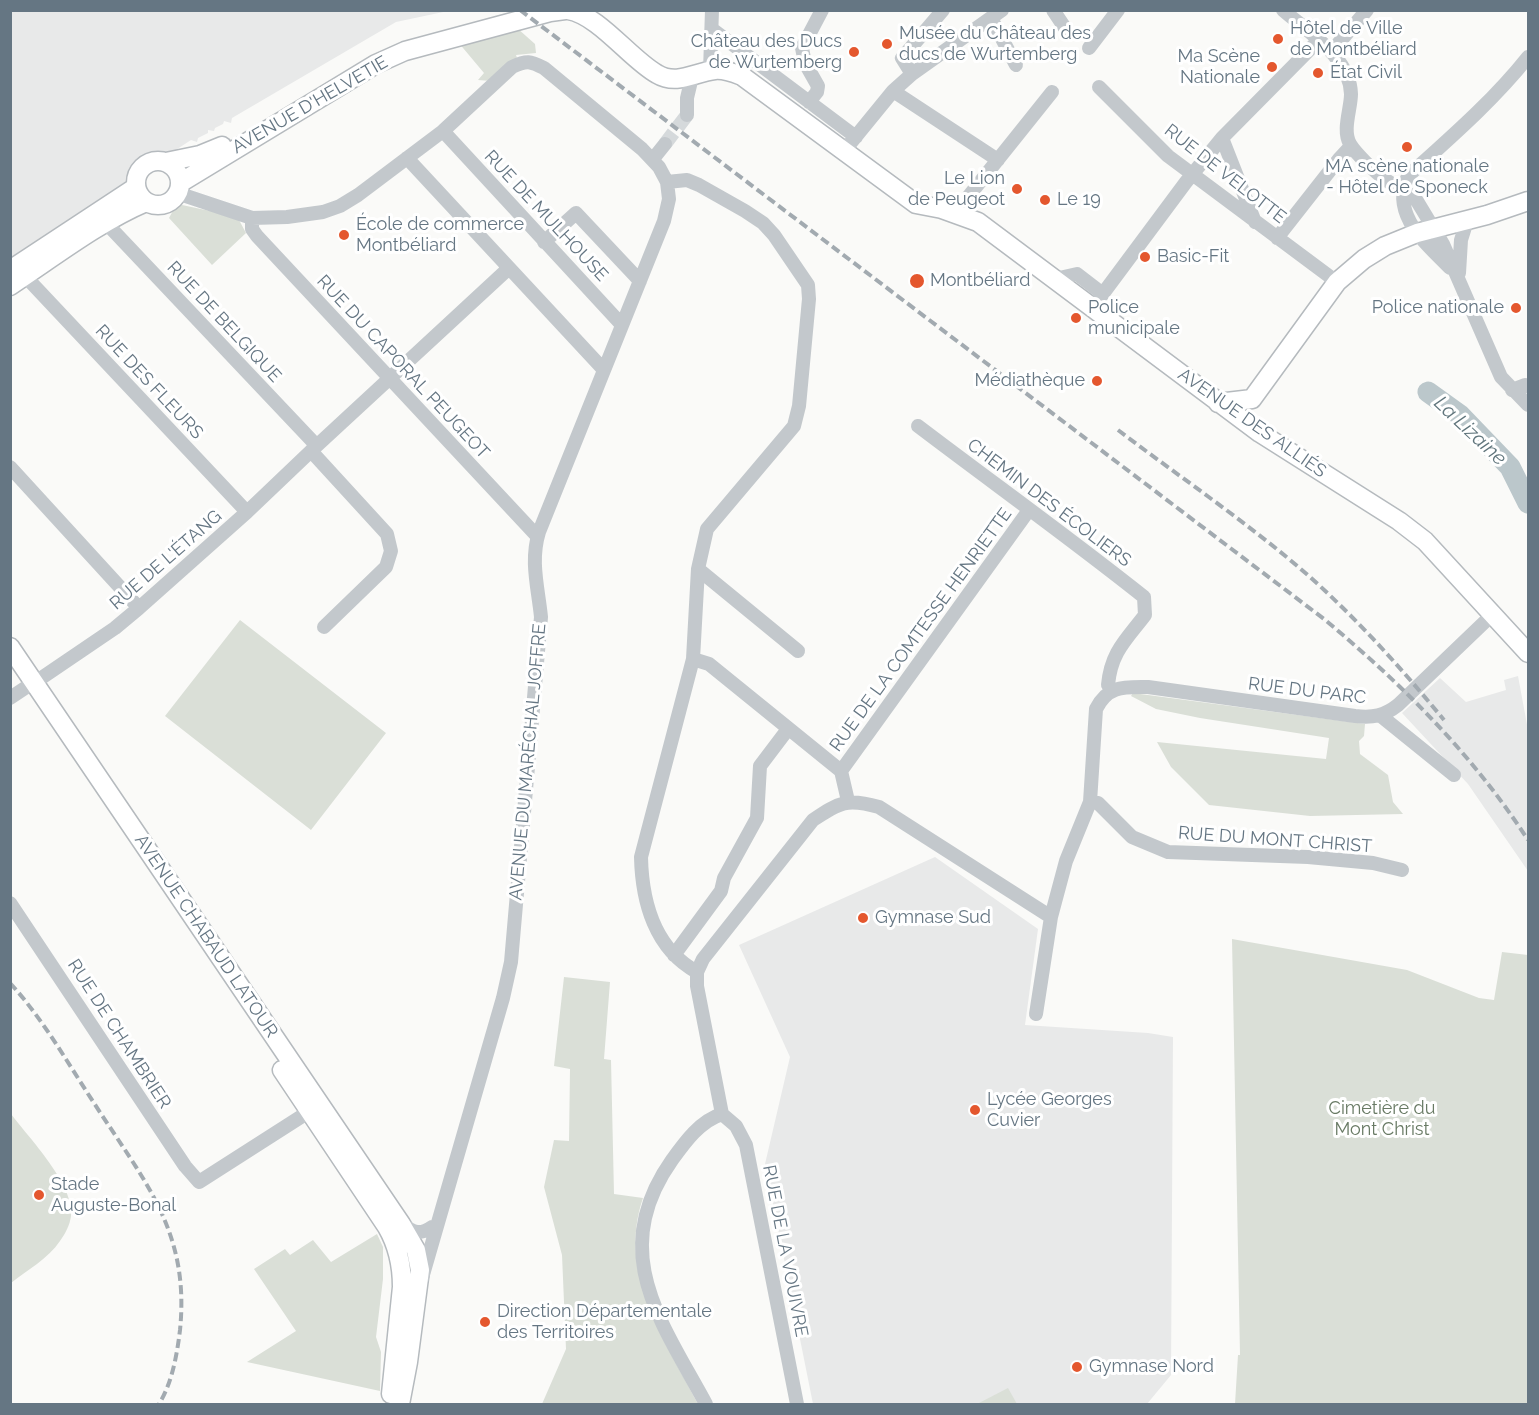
<!DOCTYPE html>
<html>
<head>
<meta charset="utf-8">
<style>
	body { margin:0 }
	#map { position:relative; width:1539px; height:1415px; overflow:hidden; background:#fafaf8; font-family:Raleway,sans-serif }
	canvas { display:block }
	.frame { position:absolute; inset:0; border:12px solid #657683; pointer-events:none }
</style>
</head>
<body>
<div id="map">
<canvas width="1539" height="1415"></canvas>
<div class="frame"></div>
</div>
<script>
const context = document.querySelector('canvas').getContext('2d');
context.lineJoin = 'round';
function fillPath(path, color) { context.fillStyle = color; context.fill(path, 'evenodd'); }
function trace(path, color, width, dash) { context.strokeStyle = color; context.lineWidth = width; context.lineCap = dash ? 'butt' : 'round'; context.setLineDash(dash || []); context.stroke(path); }
function label(font, color, halo, rows, align = 'center') {
  context.font = font + ' Raleway,sans-serif'; context.lineWidth = 6; context.setLineDash([]); context.textBaseline = 'middle'; context.strokeStyle = halo; context.fillStyle = color; for (const [text, x, y, turn = 0] of rows) {
    context.save(); context.translate(x, y); context.rotate((+turn || 0) * Math.PI / 180); context.textAlign = isNaN(turn) ? turn : align; if (halo) context.strokeText(text, 0, 0); context.fillText(text, 0, 0); context.restore();
  }
}
fillPath(new Path2D(`
	M 11,11 L 448,11 L 396,22 L 232,118 L 231,123 L 224,121 L 223,124 L 215,128 L 214,131 L 208,130 L 208,133 L 198,138 L 197,142 L 191,140 L 11,258 Z
	M 1518,676 L 1528,730 L 1528,871 L 1468,784 L 1402,713 L 1440,678 L 1466,702 L 1506,690 L 1504,680 Z
	M 935,857 L 1038,929 L 1025,1025 L 1148,1033 L 1173,1037 L 1171,1375 L 1147,1404 L 813,1404 L 765,1164 L 790,1057 L 739,945 Z`), '#e8e9e9');
fillPath(new Path2D(`
	M 517,28 L 535,44 L 536,53 L 516,55 L 517,58 L 491,81 L 478,80 L 484,73 L 458,42 Z
	M 182,205 L 215,212 L 239,220 L 246,233 L 212,265 L 169,218 L 175,207 Z
	M 240,620 L 386,733 L 311,830 L 165,716 Z
	M 1133,693 L 1365,724 L 1364,736 L 1359,741 L 1360,754 L 1388,775 L 1393,802 L 1403,814 L 1310,816 L 1209,805 L 1171,767 L 1157,742 L 1326,759 L 1329,738 L 1200,718 L 1156,709 L 1131,696 Z
	M 1232,939 L 1407,970 L 1479,998 L 1494,1000 L 1502,952 L 1528,955 L 1528,1404 L 1235,1404 L 1238,1355 L 1240,1355 Z
	M 564,977 L 610,982 L 604,1059 L 611,1060 L 614,1194 L 643,1198 C 617,1273 665,1340 698,1404 L 542,1404 L 566,1349 L 562,1255 L 544,1187 L 554,1140 L 569,1141 L 570,1069 L 554,1066 Z
	M 11,1114 C 29,1138 75,1185 71,1216 C 70,1225 65,1234 60,1241 C 48,1259 27,1270 11,1283 Z
	M 377,1234 L 383,1247 L 383,1279 L 376,1337 L 381,1352 L 380,1391 L 247,1362 L 296,1331 L 254,1269 L 285,1249 L 290,1255 L 313,1240 L 331,1262 Z
	M 1008,1388 L 1017,1404 L 977,1404 Z`), '#dadfd7');
trace(new Path2D(`
	M 1428,392 L 1460,415 L 1510,467 L 1528,503`), '#bbc7cb', 21);
trace(new Path2D(`
	M 665,144 L 687,115`), '#d5d9db', 14, [14, 7]);
const major = new Path2D(`
	M 568,10 C 599,15 630,59 657,74 C 677,86 695,72 715,70 C 724,69 734,73 742,76 L 916,204 L 942,209 L 978,222 L 1260,433 L 1399,521 L 1425,541 L 1528,653
	M136 183a22 22 0 1 1 44 0a22 22 0 1 1-44 0Z
	M 166,162 L 200,155 L 222,146
	M 180,183 L 376,64 L 405,51 L 550,12 L 565,10
	M 10,270 L 136,187
	M 10,286 C 54,257 99,222 146,202
	M 1218,403 L 1252,399 L 1337,282 L 1364,259 L 1385,246 L 1417,233 L 1487,215 L 1528,201
	M 10,647 L 401,1224 L 416,1250 L 420,1270 L 408,1362 L 400,1404
	M 282,1070 L 387,1227 C 398,1246 402,1264 402,1287 L 391,1394`);
trace(major, '#b5babe', 21);
trace(new Path2D(`
	M 1053,10 L 1067,31
	M 1283,10 C 1308,32 1350,57 1351,94 C 1351,109 1342,130 1350,144 C 1356,154 1376,173 1386,180 C 1396,187 1408,191 1417,201 L 1443,244 L 1501,377 L 1528,405
	M 991,18 L 1016,65
	M 712,29 L 856,137
	M 1089,48 L 1118,10
	M 1331,52 L 1367,10
	M 710,71 L 712,10
	M 912,74 L 902,58 L 943,10
	M 1099,87 L 1168,156 L 1337,282
	M 893,91 L 998,160
	M 809,102 L 817,92 L 818,86 L 805,63 L 802,48 L 822,10
	M 687,115 L 687,98 L 692,77
	M 443,131 L 622,325
	M 1222,138 L 1255,222
	M 844,151 L 893,91 L 912,74 L 1002,10
	M 407,158 L 604,370
	M 653,159 L 665,144
	M 667,182 L 687,180 L 699,185 L 745,211 L 763,223 L 774,235 L 808,285 L 809,299 L 799,406 L 794,426 L 707,529 L 698,569 L 693,659 L 641,857 C 642,902 655,949 697,972
	M 177,193 L 252,218 L 287,217 L 323,212 L 340,206 L 358,195 L 443,131 L 512,67 C 527,60 530,61 544,68 L 642,149 L 659,167 L 667,182 L 669,199 L 664,221 L 539,532 C 530,561 538,587 541,617 L 511,962 L 503,998 L 422,1278
	M 957,214 L 968,197 L 1052,92
	M 252,218 L 252,229 L 257,236 L 537,536
	M 106,223 L 316,445
	M 1277,238 L 1339,159 L 1351,146
	M 544,242 L 576,213 L 640,281
	M 1450,268 C 1426,243 1390,215 1408,176 C 1450,138 1493,101 1528,57
	M 1459,273 L 1461,240 L 1467,221
	M 25,276 L 247,512
	M 1055,279 L 1077,274 L 1103,294
	M 1093,307 L 1186,182 L 1222,138 L 1318,41
	M 1512,390 L 1525,385 L 1528,386
	M 918,426 C 993,483 1070,538 1144,597 L 1145,615 C 1126,640 1111,652 1108,685 L 1112,690
	M 311,451 L 387,534 L 391,551 L 386,567 L 324,627
	M 10,467 L 139,608
	M 698,569 L 798,651
	M 693,659 L 709,664 L 841,771 L 848,801
	M 34,683 L 115,628 L 139,608 L 247,512 L 311,451 L 509,268
	M 10,698 L 25,688
	M 1381,716 L 1454,775
	M 841,771 L 1029,510
	M 1090,802 L 1098,803 L 1132,837 L 1168,852 L 1308,857 L 1373,863 L 1402,870
	M 10,903 L 185,1166 L 199,1182 L 310,1111
	M 674,955 L 721,891 L 724,878 L 757,818 L 760,766 L 788,729
	M 1036,1014 L 1051,917 L 1066,861 L 1090,802 L 1096,709 C 1108,685 1124,687 1148,687 L 1355,716 C 1373,718 1384,716 1398,705 L 1494,613
	M 722,1114 L 697,986 L 697,972 L 703,959 L 813,820 C 840,802 847,798 879,807 L 1051,917
	M 722,1114 L 736,1126 L 746,1145 L 797,1404
	M 403,1225 C 414,1233 420,1235 432,1227
	M 706,1404 C 661,1321 607,1252 672,1160 C 685,1142 700,1121 722,1114`), '#c3c8cc', 14);
trace(major, '#fff', 18);
trace(new Path2D(`
	M 520,10 L 1324,619 C 1402,684 1473,755 1528,840
	M 1118,430 C 1181,478 1251,525 1310,577 C 1359,621 1402,669 1444,720
	M 10,983 C 43,1019 67,1062 94,1103 C 144,1181 190,1231 180,1330 C 177,1355 172,1383 159,1404`), '#a2aab0', 4, [9, 4.5]);
for (const [x, y, r, color] of [
	[1278,39,6,"#e4572e"],
	[887,44,6,"#e4572e"],
	[854,52,6,"#e4572e"],
	[1272,67,6,"#e4572e"],
	[1318,73,6,"#e4572e"],
	[1407,147,6,"#e4572e"],
	[1017,189,6,"#e4572e"],
	[1045,200,6,"#e4572e"],
	[344,235,6,"#e4572e"],
	[1145,257,6,"#e4572e"],
	[917,281,8,"#e4572e"],
	[1516,308,6,"#e4572e"],
	[1076,318,6,"#e4572e"],
	[1097,381,6,"#e4572e"],
	[863,918,6,"#e4572e"],
	[975,1110,6,"#e4572e"],
	[39,1195,6,"#e4572e"],
	[485,1322,6,"#e4572e"],
	[1077,1367,6,"#e4572e"]
]) { const dot = new Path2D(); dot.arc(x, y, r, 0, 2 * Math.PI); context.fillStyle = color; context.fill(dot); trace(dot, '#fff', 2); }
label('18px', '#657683', '#fff', [
	["Hôtel de Ville",1290,29],
	["de Montbéliard",1290,50],
	["Musée du Château des",899,34],
	["ducs de Wurtemberg",899,55],
	["Château des Ducs",842,42,"right"],
	["de Wurtemberg",842,63,"right"],
	["Ma Scène",1260,57,"right"],
	["Nationale",1260,78,"right"],
	["État Civil",1330,73],
	["MA scène nationale",1407,167,"center"],
	["- Hôtel de Sponeck",1407,188,"center"],
	["Le Lion",1005,179,"right"],
	["de Peugeot",1005,200,"right"],
	["Le 19",1057,200],
	["École de commerce",356,225],
	["Montbéliard",356,246],
	["Basic-Fit",1157,257],
	["Montbéliard",930,281],
	["Police",1088,308],
	["municipale",1088,329],
	["Police nationale",1504,308,"right"],
	["Médiathèque",1085,381,"right"],
	["Gymnase Sud",875,918],
	["Lycée Georges",987,1100],
	["Cuvier",987,1121],
	["Stade",51,1185],
	["Auguste-Bonal",51,1206],
	["Direction Départementale",497,1312],
	["des Territoires",497,1333],
	["Gymnase Nord",1089,1367]
], 'left');
label('18px', '#657683', '#fff', [
	["AVENUE D'HELVETIE",310,105,-30],
	["RUE DE VELOTTE",1225,174,38],
	["RUE DE MULHOUSE",546,216,47],
	["RUE DE BELGIQUE",224,322,47],
	["RUE DU CAPORAL PEUGEOT",403,367,47],
	["RUE DES FLEURS",149,382,47],
	["AVENUE DES ALLIÉS",1252,423,35],
	["CHEMIN DES ÉCOLIERS",1049,503,37],
	["RUE DE L'ÉTANG",166,560,-41],
	["RUE DE LA COMTESSE HENRIETTE",921,630,-54],
	["RUE DU PARC",1307,691,7],
	["AVENUE DU MARÉCHAL JOFFRE",528,762,-85],
	["RUE DU MONT CHRIST",1275,840,4],
	["AVENUE CHABAUD LATOUR",206,936,56],
	["RUE DE CHAMBRIER",119,1034,57],
	["RUE DE LA VOUIVRE",785,1251,79]
]);
label('18px', '#687a64', '#fff', [
	["Cimetière du",1382,1109],
	["Mont Christ",1382,1130]
]);
label('italic 20px', '#60757c', '#fff', [
	["La Lizaine",1470,431,43]
]);
</script>
</body>
</html>
